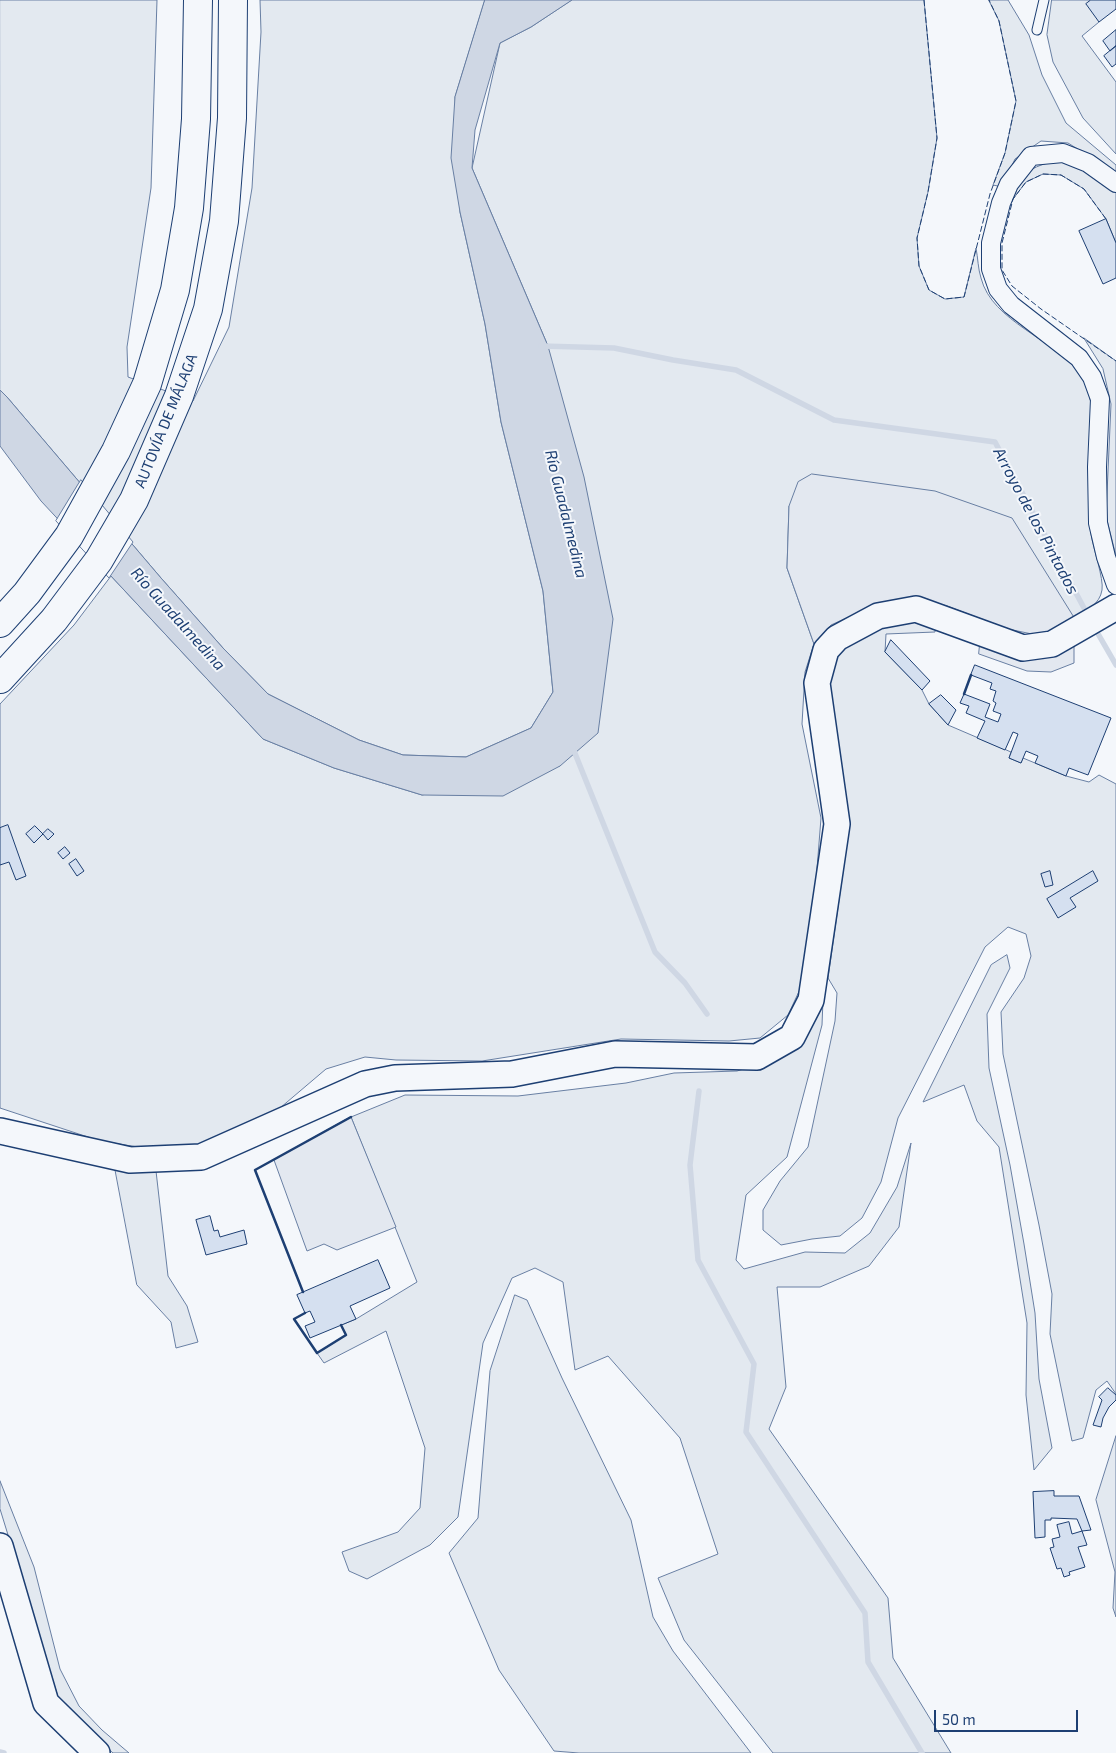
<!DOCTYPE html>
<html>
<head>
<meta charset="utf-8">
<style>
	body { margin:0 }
	#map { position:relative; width:1116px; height:1753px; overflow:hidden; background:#f4f7fb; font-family:"Exo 2",sans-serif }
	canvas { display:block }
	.scale { position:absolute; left:934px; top:1710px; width:144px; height:22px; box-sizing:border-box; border:2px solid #1d3f73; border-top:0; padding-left:6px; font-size:15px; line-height:18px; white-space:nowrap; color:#1d3f73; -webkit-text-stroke:4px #f4f7fb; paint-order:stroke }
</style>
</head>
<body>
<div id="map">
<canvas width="1116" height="1753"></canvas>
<div class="scale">50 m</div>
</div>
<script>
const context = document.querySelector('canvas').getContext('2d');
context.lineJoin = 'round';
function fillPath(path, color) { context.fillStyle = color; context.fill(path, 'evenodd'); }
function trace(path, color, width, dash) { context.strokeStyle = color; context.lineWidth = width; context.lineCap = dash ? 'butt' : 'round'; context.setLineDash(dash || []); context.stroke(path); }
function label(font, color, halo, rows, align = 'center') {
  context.font = font + ' "Exo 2",sans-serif'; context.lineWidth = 4; context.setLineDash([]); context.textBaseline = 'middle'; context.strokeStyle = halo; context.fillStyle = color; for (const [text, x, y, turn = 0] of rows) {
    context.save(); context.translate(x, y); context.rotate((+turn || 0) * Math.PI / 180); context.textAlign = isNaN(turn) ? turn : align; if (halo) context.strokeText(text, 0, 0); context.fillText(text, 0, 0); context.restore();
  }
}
const green = new Path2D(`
	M 0,0 L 157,0 L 151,188 L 127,347 L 128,377 L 193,401 L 229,327 L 252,188 L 261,32 L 260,0 L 485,0 L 455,97 L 460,212 L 485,324 L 501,422 L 543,591 L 553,692 L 531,728 L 466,757 L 403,755 L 359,740 L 268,694 L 223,648 L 161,578 L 7,397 L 0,390 Z
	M 572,0 L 924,0 L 937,138 L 928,192 L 917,238 L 919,266 L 929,290 L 945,299 L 964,297 L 976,248 C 978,258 978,269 981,278 C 992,322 1055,339 1080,374 C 1098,400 1091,437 1090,466 C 1089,489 1088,512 1091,534 C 1093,548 1104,579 1102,590 C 1100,604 1086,611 1075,619 L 789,506 L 787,568 L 814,644 L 805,672 L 802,724 L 821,818 L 815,894 L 802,985 L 788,1015 L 760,1038 L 729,1041 L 621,1039 L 482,1061 L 396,1060 L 365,1057 L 326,1069 L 280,1108 L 233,1131 L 189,1149 L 157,1150 L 100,1141 L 0,1108 L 0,704 L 74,625 L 111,576 L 263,739 L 334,768 L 422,795 L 560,766 L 548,346 L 472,168 L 500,43 L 531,27 Z
	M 989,0 L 1008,0 L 1029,35 L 1042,75 L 1066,123 L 1116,165 L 1116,173 L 1068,143 L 1041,141 L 1015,159 L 1002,187 L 993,185 L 1005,153 L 1016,101 L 999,21 Z
	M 1052,0 L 1091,0 L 1099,22 L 1082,36 L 1116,82 L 1116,154 L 1083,118 L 1053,62 L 1047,35 Z
	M 1058,160 L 1087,170 L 1116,188 L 1116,243 L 1106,219 L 1084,189 L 1061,175 L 1043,174 L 1026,182 L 1013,199 C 1024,171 1028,168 1058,160 Z
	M 1084,338 L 1116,361 L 1116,556 L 1106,516 L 1111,404 L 1103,369 Z
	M 911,621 L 936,624 L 935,632 L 886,634 L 885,652 L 922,690 L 929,704 L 948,725 L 1011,752 L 1009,758 L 1021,763 L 1023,758 L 1066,776 L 1089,782 L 1099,775 L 1116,784 L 1116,1394 L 1107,1381 L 1096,1390 L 1083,1438 L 1072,1441 L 1050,1334 L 1052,1294 L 1039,1225 L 1003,1054 L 1001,1012 L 1024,978 L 1031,956 L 1026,934 L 1008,927 L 985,947 L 898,1118 L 881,1182 L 862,1218 L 840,1236 L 812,1239 L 781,1245 L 763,1230 L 763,1210 L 780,1181 L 808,1147 L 835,1021 L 837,993 L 828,978 L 850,822 L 832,733 L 830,679 L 839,651 L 884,624 Z
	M 1007,955 L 1010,968 L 987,1014 L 989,1068 L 1010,1165 L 1024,1244 L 1035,1313 L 1039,1379 L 1052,1448 L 1034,1470 L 1026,1395 L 1027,1323 L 999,1147 L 977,1121 L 964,1085 L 923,1102 L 991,965 Z
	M 823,1000 L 822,1025 L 787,1157 L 746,1195 L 736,1260 L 744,1269 L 805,1252 L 845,1253 L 870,1233 L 897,1187 L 911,1143 L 899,1227 L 869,1266 L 820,1287 L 777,1287 L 786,1387 L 769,1429 L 888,1598 L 893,1658 L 951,1753 L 773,1753 L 684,1640 L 658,1578 L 718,1554 L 680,1438 L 608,1356 L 575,1370 L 563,1282 L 535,1268 L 512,1278 L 483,1343 L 458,1517 L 430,1545 L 367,1579 L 349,1571 L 342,1552 L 398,1532 L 420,1508 L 425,1448 L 386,1331 L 324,1363 L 317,1353 L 346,1335 L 341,1325 L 356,1319 L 417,1282 L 351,1117 L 405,1095 L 518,1096 L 626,1083 L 674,1073 L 737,1071 L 777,1059 Z
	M 115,1168 L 156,1171 L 168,1276 L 187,1306 L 198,1342 L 176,1348 L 171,1322 L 137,1285 Z
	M 515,1295 L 527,1300 L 562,1378 L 631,1520 L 653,1617 L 673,1651 L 751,1753 L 579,1753 L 554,1751 L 499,1670 L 449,1553 L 478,1518 L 490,1371 Z
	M 1116,1436 L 1116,1617 L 1113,1608 L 1115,1572 L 1096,1500 Z
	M 0,1481 L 34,1567 L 60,1669 L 79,1706 L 102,1730 L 129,1753 L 113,1753 L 73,1717 L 58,1697 L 0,1509 Z`);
fillPath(green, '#e3e9f0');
trace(green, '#687fa3', 1);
const parking = new Path2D(`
	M 812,474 L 935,491 L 1012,518 L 1075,619 L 1052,631 L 1032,634 L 1008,629 L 947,606 L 916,598 L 879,603 L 831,625 L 814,644 L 787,568 L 789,506 L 798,482 Z
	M 980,644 L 1026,659 L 1050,657 L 1074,645 L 1074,663 L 1051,672 L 1027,671 L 979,654 Z
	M 351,1117 L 396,1227 L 337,1250 L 324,1244 L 307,1251 L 274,1160 Z`);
fillPath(parking, '#e3e8f0');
trace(parking, '#687fa3', 1);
const water = new Path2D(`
	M 485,0 L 572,0 L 531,27 L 500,43 L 475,130 L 472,168 L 548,346 L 584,477 L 613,619 L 598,733 L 560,766 L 503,796 L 422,795 L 334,768 L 263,739 L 41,501 L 0,446 L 0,390 L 7,397 L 161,578 L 223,648 L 268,694 L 359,740 L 403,755 L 466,757 L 531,728 L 553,692 L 543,591 L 501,422 L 485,324 L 460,212 L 451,158 L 455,97 Z`);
fillPath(water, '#cfd7e4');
trace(water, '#687fa3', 1);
const pier = new Path2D(`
	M 81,480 L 133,542 L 109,578 L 56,521 Z`);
fillPath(pier, '#f4f7fb');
trace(pier, '#687fa3', 1);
trace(new Path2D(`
	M 541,346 L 614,348 L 673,360 L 736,370 L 834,420 L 995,442 L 1084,608
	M 1097,632 L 1116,665
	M 572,746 L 655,952 L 685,983 L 707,1014
	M 699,1091 L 690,1165 L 698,1260 L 754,1364 L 746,1432 L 865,1613 L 868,1662 L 922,1753
	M 0,1752 L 4,1753`), '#cfd7e4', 5.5);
const building = new Path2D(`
	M 1091,0 L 1116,0 L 1116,9 L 1099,22 L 1086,4 Z
	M 1116,30 L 1116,46 L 1110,51 L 1103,41 Z
	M 1116,46 L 1116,64 L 1112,67 L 1104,56 Z
	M 1106,219 L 1116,243 L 1116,278 L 1103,284 L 1079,231 Z
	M 891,640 L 930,681 L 922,690 L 885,652 Z
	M 975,665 L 1111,718 L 1088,775 L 1069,768 L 1066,776 L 1035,763 L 1038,756 L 1026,751 L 1021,763 L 1009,758 L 1018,734 L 1013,732 L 1005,750 L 977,738 L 985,721 L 966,713 L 969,706 L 960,703 L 964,694 L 990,704 L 985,717 L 998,722 L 1001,714 L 993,711 L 996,703 L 993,701 L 996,691 L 990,689 L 992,683 L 971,675 Z
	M 941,695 L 956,710 L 948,725 L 929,704 Z
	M 8,825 L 26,876 L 16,880 L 9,862 L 0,865 L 0,828 Z
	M 35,826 L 43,834 L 34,843 L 26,834 Z
	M 48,829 L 54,834 L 48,840 L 43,834 Z
	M 65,847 L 70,853 L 63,859 L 58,853 Z
	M 76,859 L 84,871 L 77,876 L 69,864 Z
	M 1050,871 L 1053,885 L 1045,887 L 1041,874 Z
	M 1093,871 L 1098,881 L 1070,898 L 1076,907 L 1058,918 L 1047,899 Z
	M 210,1216 L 214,1231 L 218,1230 L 220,1237 L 244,1230 L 247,1244 L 206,1255 L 196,1220 Z
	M 378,1260 L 390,1288 L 350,1306 L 356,1319 L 310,1338 L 305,1326 L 315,1322 L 310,1311 L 305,1313 L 297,1295 Z
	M 1108,1388 L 1116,1395 L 1116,1400 L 1109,1407 L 1103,1418 L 1101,1427 L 1093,1425 L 1102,1400 L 1099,1397 Z
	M 1054,1491 L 1054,1496 L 1079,1496 L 1091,1530 L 1082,1531 L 1077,1519 L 1051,1518 L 1051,1520 L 1045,1520 L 1045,1537 L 1035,1538 L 1033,1492 Z
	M 1069,1522 L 1072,1534 L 1082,1531 L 1087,1545 L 1078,1547 L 1085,1567 L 1069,1572 L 1070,1575 L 1064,1577 L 1061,1568 L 1057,1569 L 1050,1548 L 1054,1547 L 1052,1539 L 1060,1537 L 1057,1525 Z`);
fillPath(building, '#d5e0f0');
trace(building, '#1d3f73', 1);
const lane = new Path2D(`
	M 1037,30 L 1044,0`);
const street = new Path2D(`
	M 1116,183 L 1088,163 L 1063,153 L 1031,156 L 1009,184 L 1001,203 L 991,243 L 991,269 L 998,289 L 1011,305 L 1079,358 L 1092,377 L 1100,399 L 1097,467 L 1098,523 L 1106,557 L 1116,585`);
const secondary = new Path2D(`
	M 0,1131 L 130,1160 L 201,1157 L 365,1084 L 395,1078 L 512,1074 L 615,1054 L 757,1057 L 792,1037 L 811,1000 L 837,824 L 817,683 L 826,650 L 837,638 L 878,616 L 916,609 L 1023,648 L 1052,644 L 1116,607
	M 0,1546 L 46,1703 L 97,1753`);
const highway = new Path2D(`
	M 0,623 L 27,593 L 69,536 L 116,451 L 147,384 L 175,290 L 189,208 L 196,119 L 198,0
	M 0,679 L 54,620 L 99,560 L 134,500 L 179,396 L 208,309 L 224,221 L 232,118 L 233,0`);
trace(lane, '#1d3f73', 11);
trace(street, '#1d3f73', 20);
trace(secondary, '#1d3f73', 28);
trace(highway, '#1d3f73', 30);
trace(lane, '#f4f7fb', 9);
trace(street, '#f4f7fb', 18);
trace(secondary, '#f4f7fb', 25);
trace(highway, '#f4f7fb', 28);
trace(new Path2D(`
	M 924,0 L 937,138 L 928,192 L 917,238 L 919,266 L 929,290 L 945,299 L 964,297 L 990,194 L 1005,153 L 1016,101 L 999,21 L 989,0
	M 1106,219 L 1084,189 L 1061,175 L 1043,174 L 1026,182 L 1013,199 L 1002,243 L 1002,270 L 1012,286 L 1041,309 L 1116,361`), '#1d3f73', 1, [6, 2.5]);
trace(new Path2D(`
	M 964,694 L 971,675
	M 303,1292 L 255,1170 L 351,1117
	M 305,1313 L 294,1319 L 317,1353 L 346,1335 L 341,1325`), '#1d3f73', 2.5);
label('15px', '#1d3f73', '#f4f7fb', [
	["AUTOVÍA DE MÁLAGA",166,421,-68]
]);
label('italic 16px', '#1d3f73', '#f4f7fb', [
	["Río Guadalmedina",566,514,76],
	["Arroyo de los Pintados",1036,521,62],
	["Río Guadalmedina",178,619,48]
]);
</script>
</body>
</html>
